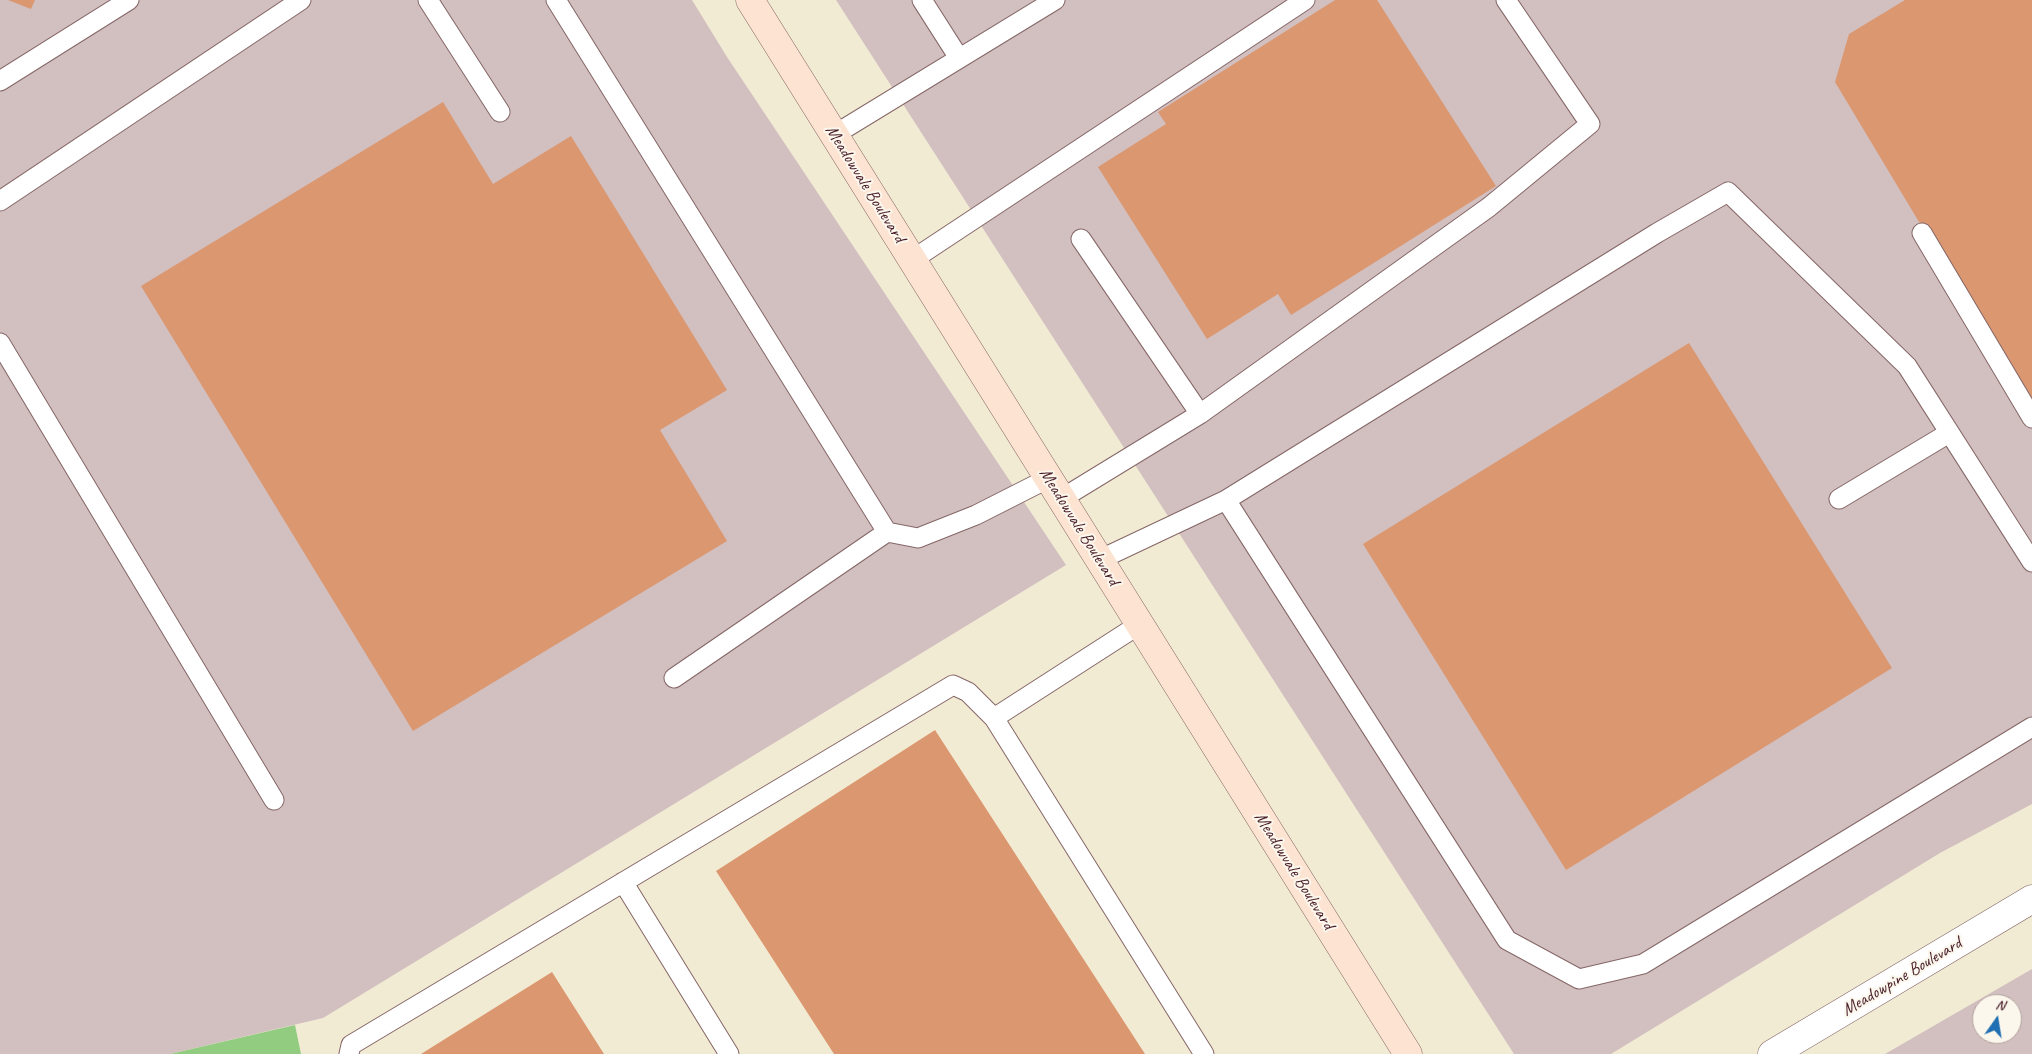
<!DOCTYPE html>
<html>
<head>
<meta charset="utf-8">
<style>
	body { margin:0 }
	#map { position:relative; width:2032px; height:1054px; overflow:hidden; background:#f2ebd4; font-family:Caveat,sans-serif }
	canvas { display:block }
	.north { position:absolute; left:1972px; top:994px; width:50px; height:50px; box-sizing:border-box; background:#fbf7ec; border:1px solid #b4a19f; border-radius:50%; rotate:13deg; font-size:14px; font-weight:700; line-height:20px; text-align:center; color:#4a1f2b }
	.north::after { content:''; display:block; margin:auto; width:18px; height:22px; background:#1f6fb2; clip-path:polygon(50% 0,100% 100%,50% 72%,0 100%) }
</style>
</head>
<body>
<div id="map">
<canvas width="2032" height="1054"></canvas>
<div class="north">N</div>
</div>
<script>
const context = document.querySelector('canvas').getContext('2d');
context.lineJoin = 'round';
function fillPath(path, color) { context.fillStyle = color; context.fill(path, 'evenodd'); }
function trace(path, color, width, dash) { context.strokeStyle = color; context.lineWidth = width; context.lineCap = dash ? 'butt' : 'round'; context.setLineDash(dash || []); context.stroke(path); }
function label(font, color, halo, rows, align = 'center') {
  context.font = font + ' Caveat,sans-serif'; context.lineWidth = 4; context.setLineDash([]); context.textBaseline = 'middle'; context.strokeStyle = halo; context.fillStyle = color; for (const [text, x, y, turn = 0] of rows) {
    context.save(); context.translate(x, y); context.rotate((+turn || 0) * Math.PI / 180); context.textAlign = isNaN(turn) ? turn : align; if (halo) context.strokeText(text, 0, 0); context.fillText(text, 0, 0); context.restore();
  }
}
fillPath(new Path2D(`
	M 0,0 L 692,0 L 727,57 L 1066,565 L 323,1018 L 170,1054 L 0,1054 Z
	M 836,0 L 2032,0 L 2032,804 L 1940,853 L 1611,1054 L 1514,1054 Z
	M 2032,969 L 2032,1054 L 1885,1054 ZM 1982,1004 L 2012,1004 L 2012,1034 L 1982,1034 Z`), '#d2bfc0');
fillPath(new Path2D(`
	M 295,1025 L 301,1054 L 170,1054 Z`), '#92cc80');
fillPath(new Path2D(`
	M 8,0 L 35,0 L 31,9 Z
	M 1335,0 L 1377,0 L 1496,186 L 1291,315 L 1278,294 L 1207,339 L 1098,167 L 1166,124 L 1158,112 Z
	M 1905,0 L 2032,0 L 2032,410 L 1835,82 L 1849,34 Z
	M 443,102 L 493,184 L 571,136 L 727,390 L 660,430 L 727,541 L 413,731 L 141,286 Z
	M 1689,343 L 1892,668 L 1566,870 L 1363,544 Z
	M 935,730 L 1145,1054 L 834,1054 L 716,871 Z
	M 552,972 L 604,1054 L 421,1054 Z`), '#db976f');
const lane = new Path2D(`
	M 428,0 L 500,112
	M 556,0 L 887,532 L 918,538 L 976,515 L 1049,478
	M 922,0 L 959,58
	M 0,81 L 129,0
	M 834,135 L 1055,0
	M 0,201 L 301,0
	M 1922,233 L 2032,418
	M 912,260 L 1305,0
	M 0,343 L 274,800
	M 1200,414 L 1489,207 L 1590,124 L 1506,0
	M 1061,499 L 1200,414 L 1081,239
	M 1839,499 L 1949,433
	M 1226,500 L 1507,940 L 1579,979 L 1643,964 L 2032,727
	M 1099,560 L 1226,500 L 1657,233 L 1728,192 L 1907,366 L 2032,562
	M 674,678 L 887,532
	M 994,718 L 1140,624
	M 623,882 L 729,1054
	M 349,1054 L 351,1045 L 953,685 L 968,692 L 994,718 L 1204,1054`);
const street = new Path2D(`
	M 1772,1054 L 2032,899`);
const secondary = new Path2D(`
	M 750,0 L 1408,1054`);
trace(lane, '#856666', 21);
trace(street, '#856666', 29);
trace(secondary, '#856666', 29);
trace(lane, '#fff', 19);
trace(street, '#fff', 28);
trace(secondary, '#fde3d1', 28);
label('18px', '#4a1f2b', '#fbf7ec', [
	["Meadowvale Boulevard",865,184,58],
	["Meadowvale Boulevard",1079,527,58],
	["Meadowvale Boulevard",1294,871,58],
	["Meadowpine Boulevard",1902,977,-31]
]);
</script>
</body>
</html>
